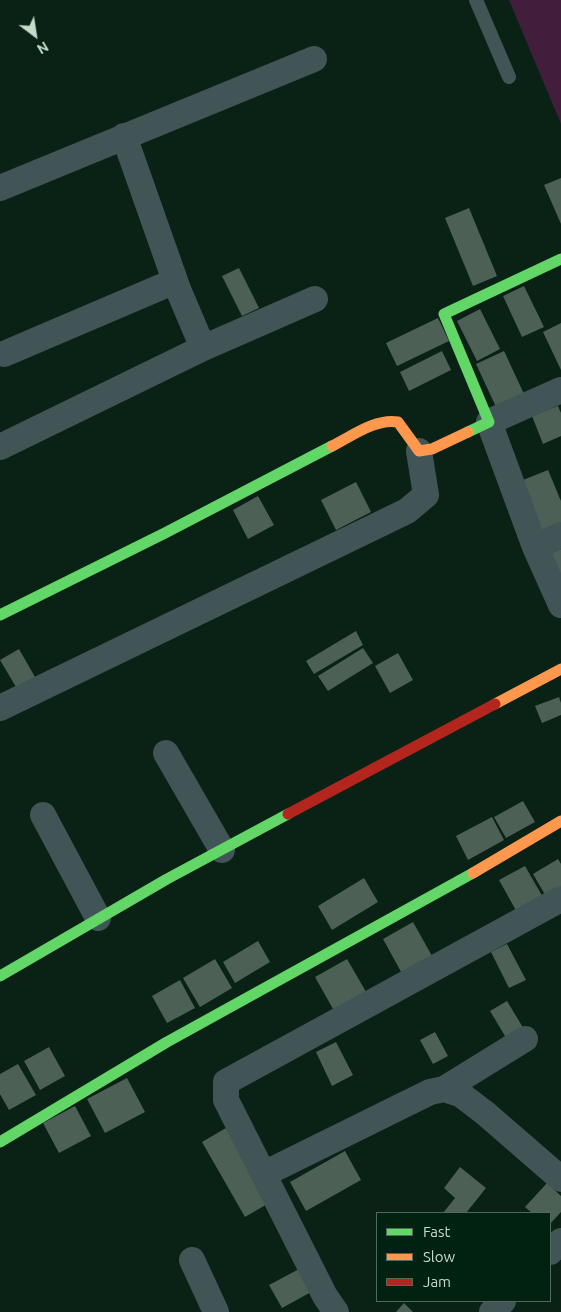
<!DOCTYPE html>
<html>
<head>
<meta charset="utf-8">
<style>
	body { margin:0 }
	#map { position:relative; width:561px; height:1312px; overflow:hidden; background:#0a2216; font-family:Ubuntu,sans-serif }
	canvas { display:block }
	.legend { position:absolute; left:376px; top:1212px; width:175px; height:90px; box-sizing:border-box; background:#012210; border:1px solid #4f6c5b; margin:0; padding:6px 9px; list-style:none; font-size:15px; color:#c5dccc }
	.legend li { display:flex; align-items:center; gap:10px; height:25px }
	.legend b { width:25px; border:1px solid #4f6c5b }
	.north { position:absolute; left:10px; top:10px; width:50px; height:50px; -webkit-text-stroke:4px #012210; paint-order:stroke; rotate:149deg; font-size:14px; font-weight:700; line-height:20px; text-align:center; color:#c5dccc }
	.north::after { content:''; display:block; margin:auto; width:18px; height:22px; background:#c5dccc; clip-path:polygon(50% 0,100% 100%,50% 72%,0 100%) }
</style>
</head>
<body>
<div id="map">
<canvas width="561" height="1312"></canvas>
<ul class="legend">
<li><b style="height:6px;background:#63d668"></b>Fast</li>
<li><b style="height:6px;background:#ff974d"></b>Slow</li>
<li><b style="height:6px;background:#b3261e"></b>Jam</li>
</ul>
<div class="north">N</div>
</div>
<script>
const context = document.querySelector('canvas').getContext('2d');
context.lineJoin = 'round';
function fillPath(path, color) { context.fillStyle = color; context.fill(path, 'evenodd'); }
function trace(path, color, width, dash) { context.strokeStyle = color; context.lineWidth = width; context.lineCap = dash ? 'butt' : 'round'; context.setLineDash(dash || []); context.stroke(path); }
fillPath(new Path2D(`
	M 509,0 L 561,0 L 561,124 Z`), '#421d3c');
fillPath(new Path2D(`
	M 561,178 L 561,224 L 544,185 Z
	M 469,208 L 497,276 L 473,286 L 445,218 Z
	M 239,268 L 259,308 L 242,316 L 222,276 Z
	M 524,286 L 544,327 L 522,337 L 503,296 Z
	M 480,309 L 500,349 L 477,361 L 457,321 Z
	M 438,318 L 449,341 L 397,366 L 386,343 Z
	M 561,323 L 561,370 L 543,332 Z
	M 442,351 L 451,370 L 409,391 L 400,372 Z
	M 504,351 L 525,396 L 497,409 L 476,364 Z
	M 558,406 L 561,413 L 561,436 L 543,444 L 532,416 Z
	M 548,470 L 561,501 L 561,526 L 539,535 L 518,482 Z
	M 356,482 L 371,512 L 336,530 L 321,500 Z
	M 258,496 L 274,525 L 248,539 L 233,510 Z
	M 561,549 L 561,583 L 547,555 Z
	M 356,631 L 363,645 L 314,674 L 306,661 Z
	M 363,648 L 373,663 L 328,691 L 318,676 Z
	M 19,649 L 35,677 L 16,687 L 0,660 Z
	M 398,653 L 413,680 L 390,693 L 375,666 Z
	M 559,697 L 561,703 L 561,715 L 542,723 L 535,706 Z
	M 523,801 L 535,822 L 506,838 L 494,817 Z
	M 492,817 L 504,840 L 468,860 L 456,836 Z
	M 558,859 L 561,864 L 561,890 L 547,898 L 533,874 Z
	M 525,866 L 544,899 L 518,914 L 499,880 Z
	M 364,878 L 378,902 L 332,930 L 318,906 Z
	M 413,922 L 436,963 L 405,979 L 383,939 Z
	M 258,941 L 270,962 L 235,983 L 223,962 Z
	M 507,944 L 526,980 L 509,988 L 491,952 Z
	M 215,959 L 232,988 L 200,1007 L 183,978 Z
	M 347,959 L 369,997 L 337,1016 L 315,977 Z
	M 180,980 L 195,1008 L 167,1023 L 152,996 Z
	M 507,1001 L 525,1031 L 508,1041 L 490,1011 Z
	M 435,1032 L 448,1056 L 433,1064 L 420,1040 Z
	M 336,1042 L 353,1075 L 332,1086 L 316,1052 Z
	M 49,1047 L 65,1076 L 40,1090 L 24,1061 Z
	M 18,1064 L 36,1095 L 9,1110 L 0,1094 L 0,1074 Z
	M 127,1078 L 145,1112 L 105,1133 L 87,1099 Z
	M 75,1106 L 91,1136 L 59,1153 L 43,1123 Z
	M 226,1128 L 269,1203 L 245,1217 L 202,1142 Z
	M 345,1151 L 361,1180 L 306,1211 L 290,1182 Z
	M 460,1167 L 486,1188 L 466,1213 L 443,1213 L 455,1198 L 444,1188 Z
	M 547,1183 L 561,1196 L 561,1212 L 550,1224 L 550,1213 L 532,1213 L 525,1207 Z
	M 301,1268 L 313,1291 L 282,1308 L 269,1285 Z
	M 404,1303 L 413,1312 L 396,1312 Z`), '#4d6055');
trace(new Path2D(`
	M 476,0 L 509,77`), '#415556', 14);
trace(new Path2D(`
	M 124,136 L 178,289 L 203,348
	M 0,188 L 314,59
	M 4,354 L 175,281
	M 561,390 L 489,422 L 535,547 L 561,605
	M 0,447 L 203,348 L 315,299
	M 535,547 L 561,535
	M 0,708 L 407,511 L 426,495 L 419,451
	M 166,753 L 222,850
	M 43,815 L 98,918
	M 444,1089 L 525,1039
	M 264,1174 L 430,1092 L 444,1089 L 460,1094 L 485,1113 L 561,1179
	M 550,1252 L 561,1241
	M 192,1260 L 216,1312
	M 336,1312 L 325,1296 L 226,1100 L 226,1082 L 561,899
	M 492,1312 L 503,1301`), '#415556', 26);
trace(new Path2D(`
	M 468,432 L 489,422 L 444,314 L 561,259
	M 0,615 L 165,533 L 332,446
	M 0,976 L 167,879 L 288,814
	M 0,1142 L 167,1042 L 473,873`), '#63d668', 11);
trace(new Path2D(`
	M 332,446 C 352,436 376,418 398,422 L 419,451 L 432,449 L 468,432
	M 495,704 L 561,669
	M 473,873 L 561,821`), '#ff974d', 11);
trace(new Path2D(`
	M 288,814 L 495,704`), '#b3261e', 11);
</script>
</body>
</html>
